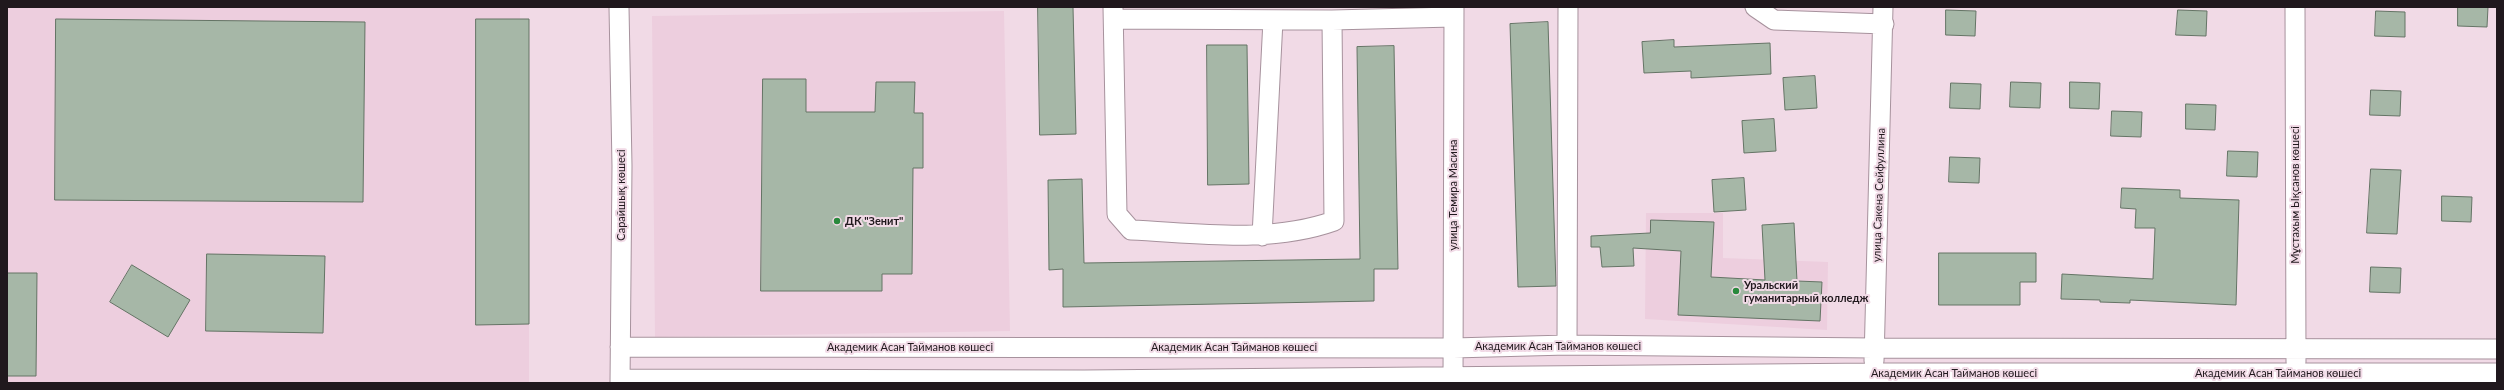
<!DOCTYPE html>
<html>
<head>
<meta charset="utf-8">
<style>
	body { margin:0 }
	#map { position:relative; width:2504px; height:390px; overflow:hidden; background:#f1dae6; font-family:Lato,sans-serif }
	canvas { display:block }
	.frame { position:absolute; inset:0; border:8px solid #20181d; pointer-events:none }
</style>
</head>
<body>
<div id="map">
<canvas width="2504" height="390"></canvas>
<div class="frame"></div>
</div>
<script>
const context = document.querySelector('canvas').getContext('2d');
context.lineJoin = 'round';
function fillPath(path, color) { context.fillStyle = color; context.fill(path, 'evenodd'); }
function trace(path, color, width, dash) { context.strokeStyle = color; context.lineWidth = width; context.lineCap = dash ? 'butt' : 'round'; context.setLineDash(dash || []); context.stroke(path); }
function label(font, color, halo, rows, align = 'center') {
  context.font = font + ' Lato,sans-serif'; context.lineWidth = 4; context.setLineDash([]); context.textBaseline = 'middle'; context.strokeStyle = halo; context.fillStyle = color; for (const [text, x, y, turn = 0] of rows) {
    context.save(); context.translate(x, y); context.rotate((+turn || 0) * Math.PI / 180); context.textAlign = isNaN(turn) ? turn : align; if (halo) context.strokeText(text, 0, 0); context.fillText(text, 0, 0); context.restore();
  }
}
fillPath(new Path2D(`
	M 7,7 L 520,7 L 520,19 L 529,19 L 529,383 L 7,383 Z
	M 1004,11 L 1010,331 L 655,337 L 652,16 Z
	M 1646,213 L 1723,213 L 1723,258 L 1828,262 L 1827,330 L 1645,319 Z`), '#edcede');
const building = new Path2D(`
	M 1038,7 L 1073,7 L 1076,134 L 1040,135 Z
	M 2458,7 L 2488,7 L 2487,27 L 2458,26 Z
	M 1946,10 L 1976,11 L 1975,36 L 1946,35 Z
	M 2178,10 L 2207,11 L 2206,36 L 2176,35 Z
	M 2376,11 L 2405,12 L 2405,37 L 2375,36 Z
	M 56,19 L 365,22 L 363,202 L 55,200 Z
	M 476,19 L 529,19 L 529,324 L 476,325 Z
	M 1548,22 L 1556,286 L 1518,287 L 1510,24 Z
	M 1674,40 L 1674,47 L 1770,43 L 1771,74 L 1691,78 L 1691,71 L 1644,73 L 1642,42 Z
	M 1207,45 L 1247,45 L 1249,184 L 1208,185 Z
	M 1394,46 L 1398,269 L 1374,269 L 1374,301 L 1063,307 L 1063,269 L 1049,270 L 1048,180 L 1082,179 L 1084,263 L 1360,259 L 1357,47 Z
	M 1815,76 L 1817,108 L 1785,110 L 1783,78 Z
	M 763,79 L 806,79 L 806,112 L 875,112 L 876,82 L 915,82 L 914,113 L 923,113 L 923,168 L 913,168 L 912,274 L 882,274 L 882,291 L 761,291 Z
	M 2011,82 L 2041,83 L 2040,108 L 2010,107 Z
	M 2070,82 L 2100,83 L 2099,109 L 2070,108 Z
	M 1951,83 L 1981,84 L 1980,109 L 1950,108 Z
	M 2371,90 L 2401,91 L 2400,116 L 2370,115 Z
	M 2186,104 L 2216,105 L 2215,130 L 2186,129 Z
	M 2112,111 L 2142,112 L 2141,137 L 2111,136 Z
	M 1774,119 L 1776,151 L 1744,153 L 1742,121 Z
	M 2228,151 L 2258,152 L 2257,177 L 2227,176 Z
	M 1950,157 L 1980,158 L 1979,183 L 1949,182 Z
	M 2371,169 L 2401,170 L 2397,234 L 2367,233 Z
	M 1744,178 L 1746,210 L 1714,212 L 1712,180 Z
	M 2122,188 L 2180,190 L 2180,198 L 2239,200 L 2236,305 L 2130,300 L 2130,303 L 2100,302 L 2100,300 L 2061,299 L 2062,274 L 2153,279 L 2155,228 L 2135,228 L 2136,209 L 2121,208 Z
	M 2442,196 L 2472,197 L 2471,222 L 2442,221 Z
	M 1651,220 L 1714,222 L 1711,277 L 1765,280 L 1762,225 L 1794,223 L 1797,281 L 1822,282 L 1820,321 L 1678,315 L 1681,251 L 1633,248 L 1634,266 L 1602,267 L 1600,247 L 1591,247 L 1591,236 L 1650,233 Z
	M 1939,253 L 2036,253 L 2036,282 L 2020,282 L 2020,305 L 1939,305 Z
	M 207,254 L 325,256 L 323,333 L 206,331 Z
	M 132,265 L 190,300 L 168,337 L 110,302 Z
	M 2371,267 L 2401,268 L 2400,293 L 2370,292 Z
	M 7,273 L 37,273 L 36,376 L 7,376 Z`);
fillPath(building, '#a6b7a7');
trace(building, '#647465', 1);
const minor = new Path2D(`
	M 619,7 L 622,166 L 620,383
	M 1113,7 L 1117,214 L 1131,230 C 1198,233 1269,244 1334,221 L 1332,20 L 1453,17
	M 1755,7 L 1774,20 L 1884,24
	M 2295,7 L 2296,362
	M 1114,19 L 1332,20
	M 1262,236 L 1273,20
	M 1567,345 L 1568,7
	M 620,347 L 1453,348 L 1567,345 L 1874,348 L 2497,349
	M 1874,361 L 1883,7
	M 620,379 L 1084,380 L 1874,373 L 2497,373
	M 1453,383 L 1454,7`);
trace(minor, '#a7929d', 21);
trace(minor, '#fff', 19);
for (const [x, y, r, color] of [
	[837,221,4,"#29893c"],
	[1736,291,4,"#29893c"]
]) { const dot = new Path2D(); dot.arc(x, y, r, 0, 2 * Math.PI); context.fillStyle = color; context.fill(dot); trace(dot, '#f1dae6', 1.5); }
label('11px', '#20181d', '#f1dae6', [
	["Сарайшық көшесі",621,195,-90],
	["улица Темира Масина",1453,195,-90],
	["улица Сакена Сейфуллина",1879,195,-88],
	["Мұстахым Ықсанов көшесі",2295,195,-90],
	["Академик Асан Тайманов көшесі",1558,346],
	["Академик Асан Тайманов көшесі",910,347],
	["Академик Асан Тайманов көшесі",1234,347],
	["Академик Асан Тайманов көшесі",1954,373],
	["Академик Асан Тайманов көшесі",2278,373]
]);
label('bold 11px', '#20181d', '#f1dae6', [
	["ДК \"Зенит\"",845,221],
	["Уральский",1744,285],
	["гуманитарный колледж",1744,298]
], 'left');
</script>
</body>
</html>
